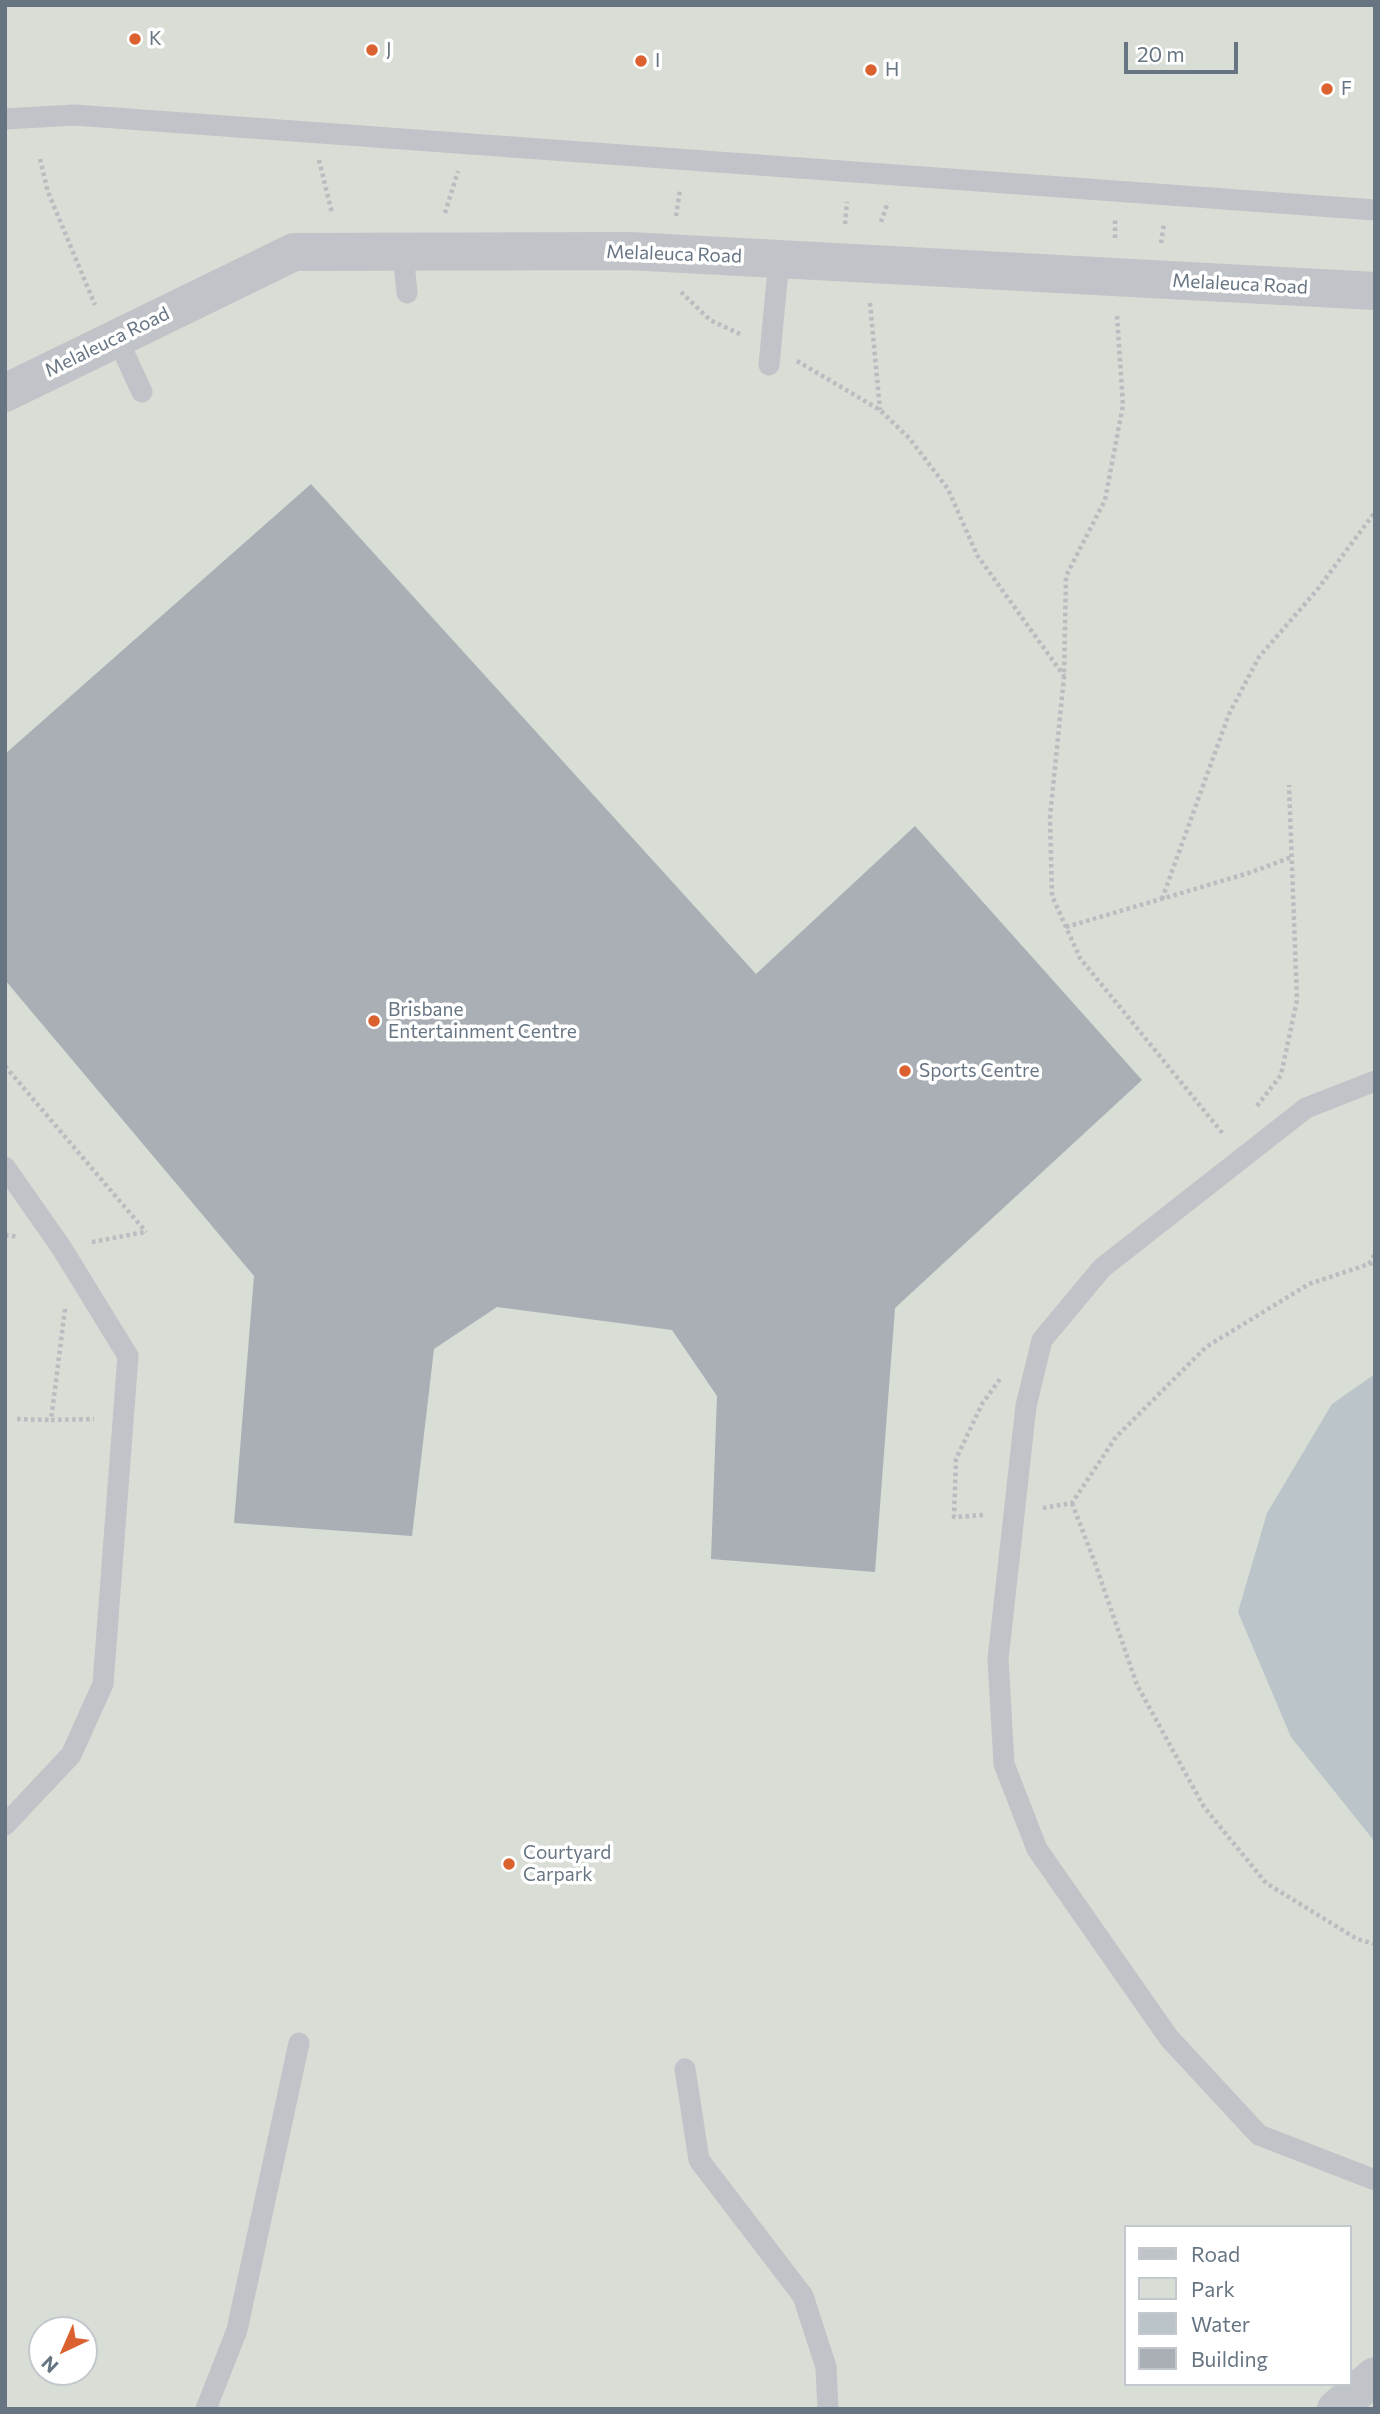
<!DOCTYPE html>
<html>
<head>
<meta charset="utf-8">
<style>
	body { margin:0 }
	#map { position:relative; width:1380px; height:2414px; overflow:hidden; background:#f7f7f4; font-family:Commissioner,sans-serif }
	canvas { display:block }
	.frame { position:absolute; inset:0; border:7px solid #677583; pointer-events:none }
	.legend { position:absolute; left:1124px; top:2225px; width:228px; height:161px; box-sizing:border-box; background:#fff; border:2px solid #c2c8cd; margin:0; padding:9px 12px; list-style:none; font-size:21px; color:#677583 }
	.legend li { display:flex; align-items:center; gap:14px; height:35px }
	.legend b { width:35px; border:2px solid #c2c8cd }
	.north { position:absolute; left:28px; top:2316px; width:70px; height:70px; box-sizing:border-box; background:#fff; border:2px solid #c2c8cd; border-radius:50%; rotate:224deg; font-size:19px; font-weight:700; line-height:28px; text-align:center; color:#677583 }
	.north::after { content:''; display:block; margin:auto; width:24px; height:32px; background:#db6230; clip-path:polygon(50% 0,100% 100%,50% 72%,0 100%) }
	.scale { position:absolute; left:1124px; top:42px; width:114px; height:32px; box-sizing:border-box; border:4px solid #677583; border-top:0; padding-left:9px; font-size:21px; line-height:24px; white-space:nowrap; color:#677583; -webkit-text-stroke:5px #fff; paint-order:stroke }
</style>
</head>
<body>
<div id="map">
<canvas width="1380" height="2414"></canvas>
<div class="frame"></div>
<ul class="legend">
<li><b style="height:9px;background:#c0c3c7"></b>Road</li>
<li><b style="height:19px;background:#d8ddd5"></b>Park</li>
<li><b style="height:19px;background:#bac4c9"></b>Water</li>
<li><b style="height:19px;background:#a9afb5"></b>Building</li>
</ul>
<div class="north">N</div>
<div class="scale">20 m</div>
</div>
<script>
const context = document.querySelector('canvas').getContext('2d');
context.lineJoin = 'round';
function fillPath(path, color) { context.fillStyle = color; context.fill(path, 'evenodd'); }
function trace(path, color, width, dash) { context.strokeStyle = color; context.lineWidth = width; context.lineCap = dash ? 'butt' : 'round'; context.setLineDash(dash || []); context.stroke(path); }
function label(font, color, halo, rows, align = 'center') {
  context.font = font + ' Commissioner,sans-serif'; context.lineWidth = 7; context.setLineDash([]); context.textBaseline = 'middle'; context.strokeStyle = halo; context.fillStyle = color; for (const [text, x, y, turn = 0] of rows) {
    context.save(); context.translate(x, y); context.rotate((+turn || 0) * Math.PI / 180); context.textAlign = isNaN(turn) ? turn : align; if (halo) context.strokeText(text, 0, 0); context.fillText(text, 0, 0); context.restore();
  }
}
fillPath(new Path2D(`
	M 5,5 L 1375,5 L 1375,2409 L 5,2409 ZM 1126,2227 L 1350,2227 L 1350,2384 L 1126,2384 ZM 42,2330 L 84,2330 L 84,2372 L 42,2372 Z`), '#d8ddd5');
fillPath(new Path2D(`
	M 1375,1374 L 1375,1842 L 1291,1737 L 1238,1612 L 1267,1513 L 1332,1404 Z`), '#bac4c9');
fillPath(new Path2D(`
	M 311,484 L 756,974 L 915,826 L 1142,1080 L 895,1308 L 875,1572 L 711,1559 L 717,1396 L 672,1330 L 497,1307 L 434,1349 L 412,1536 L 234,1523 L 254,1276 L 5,980 L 5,754 Z`), '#a9afb5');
trace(new Path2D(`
	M 40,159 L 48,192 L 95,305
	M 319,160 L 332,213
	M 445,213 L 458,171
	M 676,216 L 680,190
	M 881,222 L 888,202
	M 845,224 L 847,202
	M 1115,238 L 1115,219
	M 1161,243 L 1164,224
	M 681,292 L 710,320 L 742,335
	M 870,303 L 880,410
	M 1117,316 L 1123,405 L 1105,500 L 1066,576 L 1064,677 L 1050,817 L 1052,896 L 1080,958 L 1224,1135
	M 797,361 L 880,410 L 910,439 L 948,489 L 977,555 L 1064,676
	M 1162,899 L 1229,714 L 1259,657 L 1317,590 L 1375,512
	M 1066,927 L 1249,873 L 1292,857
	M 5,1066 L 146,1232
	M 1257,1106 L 1281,1075 L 1297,1000 L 1289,785
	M 5,1235 L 18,1237
	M 92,1242 L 145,1232
	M 1369,1264 L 1375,1254
	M 65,1309 L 51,1420 L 94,1419
	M 17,1419 L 51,1420
	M 1072,1503 L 1095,1563 L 1137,1685 L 1204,1807 L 1266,1883 L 1357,1939 L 1375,1944
	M 1043,1508 L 1072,1503 L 1116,1437 L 1206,1347 L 1309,1284 L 1375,1262
	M 983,1515 L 954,1517 L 956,1459 L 982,1404 L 1000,1379`), '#babcbf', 4.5, [3.5, 3.5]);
trace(new Path2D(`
	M 5,119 L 74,115 L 1375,210
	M 403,252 L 407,293
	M 117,338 L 142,392
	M 769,365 L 779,259
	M 1375,1081 L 1306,1108 L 1102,1268 L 1042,1340 L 1026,1406 L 998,1659 L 1004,1764 L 1037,1849 L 1169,2038 L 1259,2135 L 1375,2180
	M 5,1167 L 61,1247 L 128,1356 L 103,1684 L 71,1755 L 5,1825
	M 685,2069 L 699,2160 L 803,2296 L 826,2367 L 828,2409
	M 206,2409 L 237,2330 L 299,2043`), '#c0c3c7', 21);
trace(new Path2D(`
	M 5,393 L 294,252 L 629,251 L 1375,291
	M 1336,2409 L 1375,2376`), '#c0c3c7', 38);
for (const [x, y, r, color] of [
	[135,39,7,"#db6230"],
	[372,50,7,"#db6230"],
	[641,61,7,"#db6230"],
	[871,70,7,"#db6230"],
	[1327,89,7,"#db6230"],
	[374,1021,7,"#db6230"],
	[905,1071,7,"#db6230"],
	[509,1864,7,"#db6230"]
]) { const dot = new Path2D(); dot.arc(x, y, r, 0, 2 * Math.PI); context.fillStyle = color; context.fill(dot); trace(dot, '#fff', 2.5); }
label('19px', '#677583', '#fff', [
	["K",149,39],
	["J",386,50],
	["I",655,61],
	["H",885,70],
	["F",1341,89],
	["Brisbane",388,1010],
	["Entertainment Centre",388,1032],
	["Sports Centre",919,1071],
	["Courtyard",523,1853],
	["Carpark",523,1875]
], 'left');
label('19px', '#677583', '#fff', [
	["Melaleuca Road",674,254,2],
	["Melaleuca Road",1240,284,3],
	["Melaleuca Road",107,342,-26]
]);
</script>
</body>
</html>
